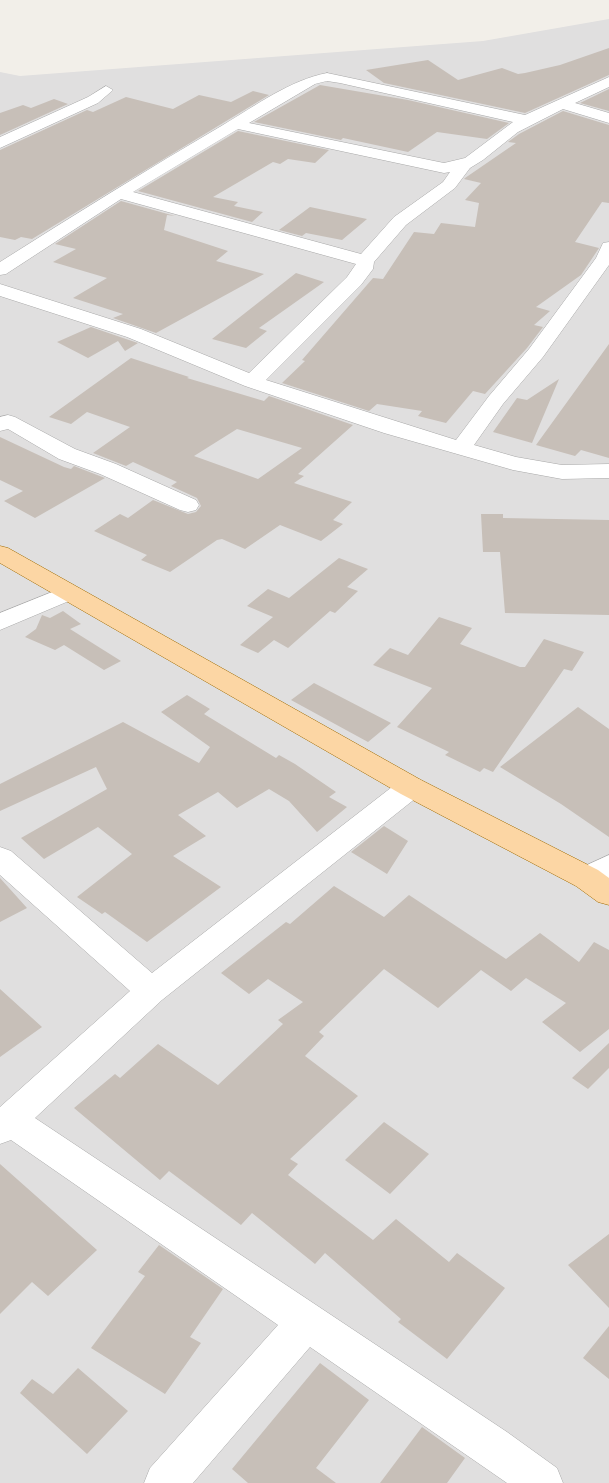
<!DOCTYPE html>
<html>
<head>
<meta charset="utf-8">
<style>
	body { margin:0 }
	canvas { display:block; background:#f2efe9 }
</style>
</head>
<body>
<canvas width="609" height="1483"></canvas>
<script>
const context = document.querySelector('canvas').getContext('2d');
context.lineJoin = 'round';
function fillPath(path, color) { context.fillStyle = color; context.fill(path, 'evenodd'); }
function trace(path, color, width, dash) { context.strokeStyle = color; context.lineWidth = width; context.lineCap = dash ? 'butt' : 'round'; context.setLineDash(dash || []); context.stroke(path); }
fillPath(new Path2D(`
	M 609,19 L 609,1483 L 0,1483 L 0,72 L 20,76 L 483,41 Z`), '#e0dfdf');
fillPath(new Path2D(`
	M 609,48 L 609,75 L 525,113 L 384,83 L 366,70 L 428,60 L 458,80 L 502,68 L 518,74 L 525,73 L 560,65 Z
	M 320,85 L 408,100 L 509,123 L 487,139 L 437,132 L 408,152 L 343,138 L 341,140 L 254,122 Z
	M 609,89 L 609,111 L 580,103 Z
	M 253,91 L 269,95 L 32,239 L 21,237 L 15,240 L 0,237 L 0,150 L 87,110 L 93,112 L 126,97 L 173,109 L 199,95 L 231,102 Z
	M 54,99 L 68,104 L 0,135 L 0,113 L 23,105 L 31,108 Z
	M 563,111 L 609,125 L 609,203 L 602,202 L 575,242 L 599,248 L 581,275 L 536,307 L 550,311 L 534,325 L 543,327 L 527,348 L 485,394 L 473,391 L 446,423 L 418,416 L 422,411 L 377,404 L 369,411 L 282,383 L 305,361 L 302,360 L 373,278 L 383,279 L 414,232 L 434,234 L 441,223 L 475,227 L 479,203 L 465,200 L 481,183 L 464,179 L 465,178 L 516,143 L 508,142 L 519,134 Z
	M 238,131 L 329,150 L 315,163 L 288,159 L 280,164 L 273,162 L 213,197 L 238,202 L 234,206 L 263,212 L 252,222 L 138,191 Z
	M 121,201 L 175,216 L 167,215 L 164,230 L 228,251 L 216,261 L 264,274 L 156,333 L 113,318 L 123,314 L 73,298 L 107,278 L 53,262 L 76,249 L 55,244 Z
	M 310,207 L 367,219 L 342,240 L 306,233 L 302,236 L 279,230 Z
	M 296,273 L 324,282 L 259,328 L 267,331 L 246,348 L 212,339 Z
	M 91,327 L 126,339 L 138,343 L 125,351 L 118,341 L 88,358 L 57,342 Z
	M 609,344 L 609,458 L 581,450 L 575,456 L 536,445 Z
	M 131,358 L 189,377 L 187,378 L 264,401 L 269,396 L 353,425 L 298,474 L 304,476 L 294,483 L 352,502 L 333,520 L 343,524 L 321,541 L 280,525 L 245,549 L 222,539 L 217,540 L 170,572 L 141,560 L 147,555 L 94,531 L 120,514 L 128,518 L 153,500 L 188,514 L 196,512 L 201,506 L 197,498 L 171,486 L 177,482 L 133,462 L 126,466 L 93,453 L 130,427 L 87,412 L 71,424 L 49,417 ZM 237,429 L 302,448 L 258,479 L 194,456 Z
	M 559,379 L 532,443 L 493,432 L 517,398 L 527,400 Z
	M 0,437 L 64,467 L 71,469 L 74,466 L 105,478 L 35,518 L 4,501 L 23,491 L 0,480 Z
	M 481,514 L 503,514 L 503,518 L 609,520 L 609,615 L 505,613 L 500,552 L 483,552 Z
	M 339,558 L 368,569 L 347,587 L 358,591 L 335,613 L 330,611 L 288,648 L 274,640 L 258,653 L 240,645 L 273,617 L 247,606 L 268,589 L 289,598 Z
	M 63,611 L 81,624 L 70,629 L 121,661 L 104,670 L 64,645 L 55,650 L 25,637 L 36,629 L 42,615 L 50,618 Z
	M 439,617 L 472,628 L 460,644 L 520,667 L 525,667 L 544,639 L 584,652 L 572,671 L 564,669 L 493,772 L 484,768 L 480,772 L 445,755 L 449,752 L 397,727 L 432,688 L 373,665 L 390,648 L 408,655 Z
	M 314,683 L 391,723 L 368,742 L 291,700 Z
	M 187,695 L 210,709 L 204,714 L 276,758 L 279,755 L 295,764 L 336,792 L 329,797 L 347,807 L 317,832 L 289,801 L 269,789 L 237,808 L 218,792 L 178,815 L 206,836 L 173,856 L 221,887 L 147,942 L 105,912 L 102,914 L 77,897 L 132,854 L 98,827 L 44,859 L 21,838 L 107,789 L 96,767 L 0,811 L 0,784 L 123,722 L 199,763 L 210,747 L 161,712 Z
	M 578,707 L 609,729 L 609,837 L 561,804 L 500,767 Z
	M 384,826 L 408,841 L 387,874 L 351,852 Z
	M 0,878 L 27,908 L 0,922 Z
	M 334,886 L 384,917 L 409,895 L 506,959 L 540,933 L 579,962 L 594,942 L 609,950 L 609,1029 L 580,1052 L 542,1022 L 566,1003 L 526,978 L 511,991 L 481,970 L 438,1008 L 384,969 L 319,1032 L 324,1036 L 305,1056 L 358,1096 L 290,1159 L 298,1164 L 288,1175 L 373,1240 L 396,1219 L 449,1262 L 457,1253 L 505,1288 L 447,1359 L 398,1322 L 401,1319 L 325,1253 L 315,1264 L 252,1213 L 241,1225 L 169,1171 L 160,1180 L 74,1108 L 115,1074 L 120,1078 L 158,1044 L 218,1085 L 283,1024 L 278,1020 L 303,1002 L 268,979 L 249,994 L 221,973 L 286,922 L 290,924 Z
	M 0,989 L 42,1027 L 0,1057 Z
	M 609,1043 L 609,1068 L 588,1089 L 572,1078 Z
	M 384,1122 L 429,1154 L 390,1194 L 345,1160 Z
	M 0,1164 L 97,1250 L 48,1296 L 32,1282 L 0,1314 Z
	M 609,1234 L 609,1308 L 568,1265 Z
	M 159,1245 L 223,1289 L 190,1337 L 201,1343 L 165,1394 L 91,1348 L 145,1276 L 138,1272 Z
	M 609,1326 L 609,1379 L 583,1358 Z
	M 320,1363 L 369,1400 L 316,1468 L 336,1483 L 248,1483 L 232,1469 Z
	M 78,1368 L 128,1411 L 87,1454 L 20,1393 L 32,1379 L 53,1394 Z
	M 422,1427 L 465,1458 L 447,1483 L 380,1483 Z`), '#c7bfb8');
const minor = new Path2D(`
	M 327,73 L 525,115 L 609,77 L 609,87 L 575,103 L 609,113 L 609,123 L 563,109 L 518,132 L 483,160 L 470,168 L 455,188 L 406,225 L 374,262 L 373,269 L 361,285 L 266,380 L 456,440 L 489,396 L 529,349 L 596,258 L 603,243 L 609,242 L 609,265 L 543,357 L 503,404 L 474,445 L 516,457 L 562,465 L 609,464 L 609,478 L 562,479 L 513,470 L 384,433 L 245,386 L 127,337 L 0,296 L 0,284 L 141,329 L 249,373 L 347,277 L 356,264 L 121,199 L 6,274 L 0,275 L 0,262 C 74,215 148,169 223,125 C 255,106 290,80 327,73 ZM 327,81 L 340,83 L 513,122 L 465,158 L 444,163 L 249,123 L 315,84 ZM 238,129 L 444,173 L 450,172 L 443,182 L 394,217 L 361,254 L 133,192 Z
	M 106,86 L 113,90 L 98,103 L 0,148 L 0,137 L 88,97 Z
	M 8,415 L 15,417 L 75,449 L 116,464 L 196,500 L 199,505 L 196,510 L 188,512 L 180,510 L 100,474 L 59,459 L 8,429 L 0,431 L 0,417 Z
	M 67,586 L 76,588 L 79,593 L 76,598 L 0,630 L 0,613 Z
	M 411,777 L 421,780 L 425,787 L 421,794 L 162,1000 L 35,1118 L 507,1432 L 557,1468 L 563,1483 L 507,1483 L 310,1347 L 193,1483 L 144,1483 L 150,1468 L 278,1325 L 11,1140 L 0,1144 L 0,1107 L 130,991 L 0,875 L 0,847 L 11,851 L 152,973 L 401,780 Z
	M 609,855 L 609,879 L 587,889 L 576,886 L 572,878 L 576,870 Z`);
const major = new Path2D(`
	M 0,546 L 8,548 L 421,780 L 598,870 L 609,878 L 609,905 L 598,902 L 576,886 L 401,794 L 0,563 Z`);
trace(minor, '#a9a9a9', 1);
trace(major, '#a06b00', 1);
fillPath(minor, '#fff');
fillPath(major, '#fcd6a4');
</script>
</body>
</html>
